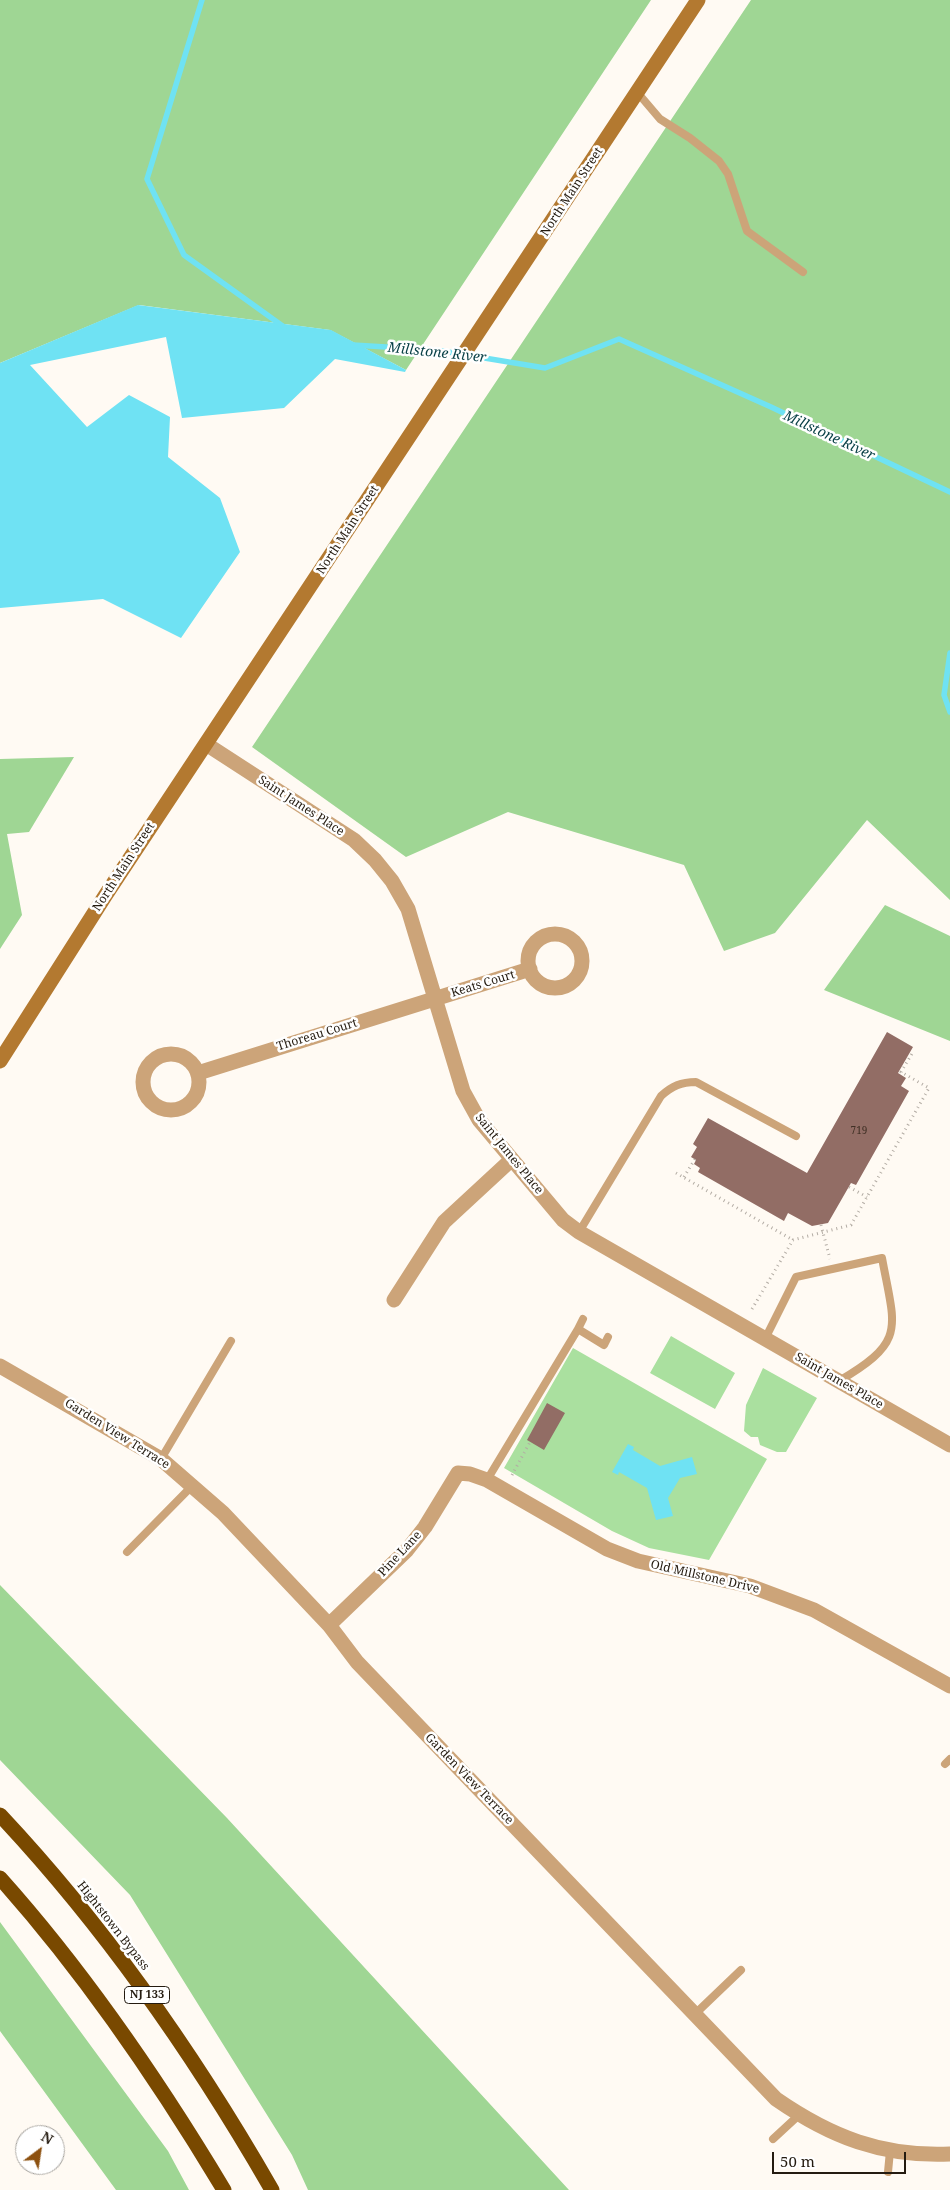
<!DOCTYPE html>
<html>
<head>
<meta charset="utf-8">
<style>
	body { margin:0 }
	#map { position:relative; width:950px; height:2190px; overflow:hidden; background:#fffaf3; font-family:"Noto Serif",serif }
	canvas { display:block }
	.north { position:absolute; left:15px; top:2125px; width:50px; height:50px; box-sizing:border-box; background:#fff; border:1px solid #a7a49f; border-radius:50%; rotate:31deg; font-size:14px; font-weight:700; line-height:20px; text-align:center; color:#241b10 }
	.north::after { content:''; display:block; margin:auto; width:18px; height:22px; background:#8d5110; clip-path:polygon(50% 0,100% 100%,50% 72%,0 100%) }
	.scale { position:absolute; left:772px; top:2152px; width:134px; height:22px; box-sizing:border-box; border:2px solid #241b10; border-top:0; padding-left:6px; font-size:15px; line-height:18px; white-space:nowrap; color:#241b10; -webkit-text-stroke:4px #fff; paint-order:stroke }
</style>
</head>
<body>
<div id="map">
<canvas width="950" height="2190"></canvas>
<div class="north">N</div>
<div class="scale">50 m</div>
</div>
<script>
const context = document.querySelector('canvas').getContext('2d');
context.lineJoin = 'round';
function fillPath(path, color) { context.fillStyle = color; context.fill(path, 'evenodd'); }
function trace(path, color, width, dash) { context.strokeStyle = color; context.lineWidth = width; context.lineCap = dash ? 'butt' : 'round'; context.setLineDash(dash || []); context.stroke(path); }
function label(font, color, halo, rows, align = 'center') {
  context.font = font + ' "Noto Serif",serif'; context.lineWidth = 5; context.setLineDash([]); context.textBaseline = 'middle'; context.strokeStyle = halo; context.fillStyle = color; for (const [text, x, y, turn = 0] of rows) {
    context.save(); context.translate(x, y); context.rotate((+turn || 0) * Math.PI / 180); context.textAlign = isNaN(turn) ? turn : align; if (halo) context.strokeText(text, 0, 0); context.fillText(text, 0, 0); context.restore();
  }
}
fillPath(new Path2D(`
	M 671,1336 L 735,1373 L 715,1409 L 650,1373 Z
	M 573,1348 L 767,1459 L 709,1560 L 649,1548 L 612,1531 L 504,1468 Z
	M 763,1368 L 817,1398 L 786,1452 L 777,1452 L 760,1445 L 758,1437 L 751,1437 L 744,1431 L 746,1405 Z`), '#aae09f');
fillPath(new Path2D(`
	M 0,0 L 651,0 L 406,370 L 330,330 L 139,305 L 0,363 Z
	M 751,0 L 950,0 L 950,900 L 867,820 L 775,933 L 724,951 L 684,865 L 508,812 L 406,857 L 252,747 Z
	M 74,757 L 29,832 L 7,834 L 22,915 L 0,949 L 0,759 Z
	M 885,905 L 950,936 L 950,1041 L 824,990 Z
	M 0,1585 L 227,1818 L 569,2190 L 308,2190 L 292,2155 L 130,1895 L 0,1760 Z
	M 0,1922 L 168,2151 L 189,2190 L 116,2190 L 0,2031 Z`), '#9fd694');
fillPath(new Path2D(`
	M 138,305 L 331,330 L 406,370 L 405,372 L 335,359 L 284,408 L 182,418 L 166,337 L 30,365 L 87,427 L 129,395 L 170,417 L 168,457 L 220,498 L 240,552 L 181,638 L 103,599 L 0,608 L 0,363 Z
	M 628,1444 L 634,1447 L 633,1450 L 660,1466 L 692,1457 L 697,1474 L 680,1478 L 668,1498 L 673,1516 L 656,1520 L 647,1488 L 619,1472 L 618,1475 L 612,1472 Z`), '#6fe2f3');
trace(new Path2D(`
	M 202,0 L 147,179 L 184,255 L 284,327
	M 353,345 L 436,350 L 545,368 L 619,339 L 771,407 L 950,492
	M 950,653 L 944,695 L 950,712`), '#6fe2f3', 5.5);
fillPath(new Path2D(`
	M 887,1032 L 913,1047 L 898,1073 L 906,1078 L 901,1086 L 909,1091 L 856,1185 L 851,1183 L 828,1223 L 812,1226 L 788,1213 L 784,1221 L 698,1172 L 700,1168 L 694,1164 L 696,1160 L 691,1157 L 697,1147 L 693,1144 L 708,1118 L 807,1173 Z
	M 547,1403 L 565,1413 L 544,1450 L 527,1440 Z`), '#926d65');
trace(new Path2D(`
	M 676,1173 L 793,1240
	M 684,1177 L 695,1159
	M 849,1187 L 867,1197
	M 821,1225 L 830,1259
	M 752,1309 L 793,1240 L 851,1225 L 929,1088 L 901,1072 L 913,1052
	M 512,1475 L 530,1442`), '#b3aca4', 3, [1, 4]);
trace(new Path2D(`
	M 637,92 L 660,119 L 690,138 L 719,161 L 728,174 L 747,231 L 803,272
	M 579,1232 L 661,1096 C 672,1086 681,1082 696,1082 L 796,1136
	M 578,1329 L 583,1319
	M 765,1339 L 796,1277 L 882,1258 C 895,1329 907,1341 839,1381
	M 161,1459 L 231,1341
	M 487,1480 L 578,1329 L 604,1345 L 608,1337
	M 127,1552 L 193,1485
	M 945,1764 L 950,1759
	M 694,2015 L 741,1970
	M 773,2139 L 799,2115
	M 888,2172 L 890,2151`), '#cca479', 8);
trace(new Path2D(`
	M 206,744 L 354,840 L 375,860 L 392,881 L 408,909 L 463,1091 L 479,1120 L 563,1220 L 579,1232 L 950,1445
	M528 961a27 27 0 1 1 54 0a27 27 0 1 1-54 0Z
	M143 1082a28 28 0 1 1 56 0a28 28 0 1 1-56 0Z
	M 198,1073 L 530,969
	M 394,1300 L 444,1222 L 511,1160
	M 0,1366 L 161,1459 L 223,1513 L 329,1625 L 357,1662 L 776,2099 C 831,2137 882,2157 950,2154
	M 329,1625 L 407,1550 L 425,1527 L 458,1473 L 470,1474 L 487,1480 L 607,1549 L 638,1561 L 750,1586 L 814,1610 L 950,1686`), '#cca479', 15);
trace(new Path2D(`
	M 0,1061 L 105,896 L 698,0`), '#b37930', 15);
trace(new Path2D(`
	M 0,1815 C 106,1928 195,2056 272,2190
	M 0,1878 C 86,1974 158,2080 224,2190`), '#794900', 15);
label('10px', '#403025', null, [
	["719",859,1131]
]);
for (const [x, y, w] of [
	[147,1995,45]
]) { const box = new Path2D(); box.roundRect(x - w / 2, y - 8.5, w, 17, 4); context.fillStyle = '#fff'; context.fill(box); trace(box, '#241b10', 1); }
label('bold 11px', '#241b10', null, [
	["NJ 133",147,1995]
]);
label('12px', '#241b10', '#fff', [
	["North Main Street",572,192,-57],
	["North Main Street",348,530,-57],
	["Saint James Place",301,806,33],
	["North Main Street",124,867,-57],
	["Keats Court",483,984,-17],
	["Thoreau Court",317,1035,-17],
	["Saint James Place",509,1154,51],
	["Saint James Place",839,1381,30],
	["Garden View Terrace",117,1434,32],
	["Pine Lane",400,1554,-47],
	["Old Millstone Drive",705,1577,13],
	["Garden View Terrace",469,1779,46],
	["Hightstown Bypass",113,1926,52]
]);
label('italic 14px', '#083f46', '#fff', [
	["Millstone River",437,353,6],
	["Millstone River",829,436,25]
]);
</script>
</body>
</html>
